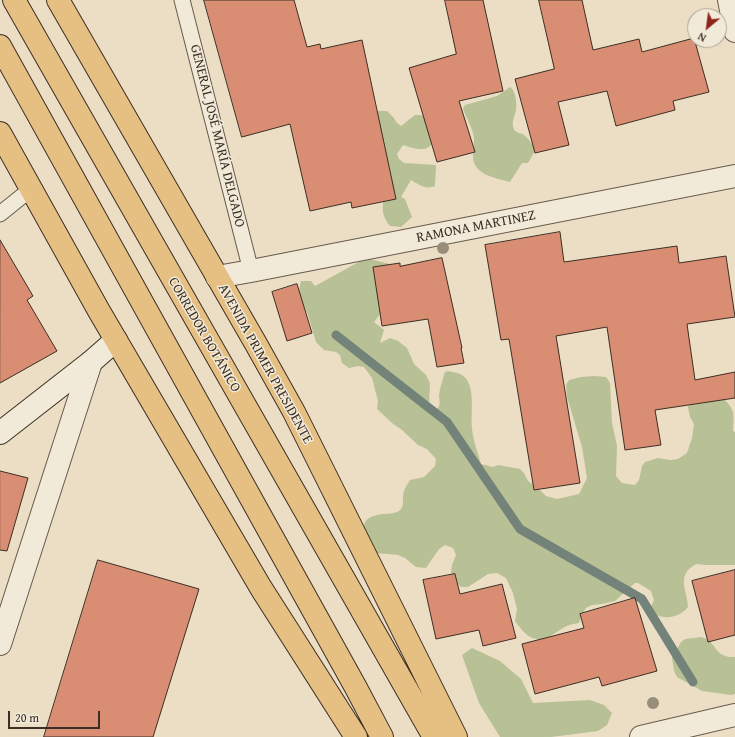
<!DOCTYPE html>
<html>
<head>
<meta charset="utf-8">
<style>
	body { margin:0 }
	#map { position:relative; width:735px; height:737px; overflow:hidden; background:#ebdec4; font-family:"Gentium Book Plus",serif }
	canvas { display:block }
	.north { position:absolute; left:687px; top:8px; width:40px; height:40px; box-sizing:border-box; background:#f2ead9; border:1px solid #a99f91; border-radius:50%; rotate:209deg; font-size:11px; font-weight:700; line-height:16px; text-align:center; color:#3c2e24 }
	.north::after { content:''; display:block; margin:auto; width:14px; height:18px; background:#8f2418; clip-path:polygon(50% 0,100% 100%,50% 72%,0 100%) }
	.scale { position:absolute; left:8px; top:711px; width:92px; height:18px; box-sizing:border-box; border:2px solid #3c2e24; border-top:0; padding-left:5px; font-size:12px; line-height:14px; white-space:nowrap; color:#3c2e24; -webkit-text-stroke:3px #f2ead9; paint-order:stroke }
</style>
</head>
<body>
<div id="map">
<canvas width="735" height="737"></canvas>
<div class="north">N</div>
<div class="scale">20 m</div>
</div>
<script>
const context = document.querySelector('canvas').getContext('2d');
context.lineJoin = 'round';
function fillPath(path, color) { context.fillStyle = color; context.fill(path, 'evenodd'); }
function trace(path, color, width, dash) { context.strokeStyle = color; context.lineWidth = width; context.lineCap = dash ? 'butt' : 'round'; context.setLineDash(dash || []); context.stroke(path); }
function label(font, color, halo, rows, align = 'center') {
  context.font = font + ' "Gentium Book Plus",serif'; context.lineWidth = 3; context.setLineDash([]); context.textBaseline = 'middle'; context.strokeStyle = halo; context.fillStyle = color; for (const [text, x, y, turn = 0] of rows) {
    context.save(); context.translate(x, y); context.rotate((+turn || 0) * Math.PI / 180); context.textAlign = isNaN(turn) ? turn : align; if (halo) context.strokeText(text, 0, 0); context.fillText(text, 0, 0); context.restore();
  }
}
fillPath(new Path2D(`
	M 510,87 C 516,91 517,103 516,110 C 515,116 512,120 513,126 C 514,133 519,132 524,135 C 529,139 533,145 535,151 L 528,163 L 522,163 L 510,182 C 496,178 473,175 473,156 C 473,150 474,144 474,138 C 473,129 466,117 463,109 L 465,105 L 497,96 Z
	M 376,111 L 387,111 L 394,118 L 396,122 L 401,126 L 415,115 L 421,115 L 435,121 C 435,126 435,132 434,137 C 431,155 415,149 403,145 L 397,154 L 399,159 L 404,163 L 436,165 L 435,186 C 425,190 420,185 411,180 L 401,197 L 405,199 L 412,217 L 401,227 L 390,226 C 380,213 383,208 384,193 Z
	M 366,258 L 405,268 L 388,304 L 374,322 L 384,330 L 380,343 L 390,338 L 398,341 L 407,348 L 414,364 L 426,375 L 430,383 L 429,406 C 431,408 435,410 438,408 C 441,405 439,398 439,395 C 440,387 443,379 445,372 C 449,370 453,372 457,373 C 478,378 470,412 472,428 C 473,441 478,452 481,464 L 493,467 L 498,465 L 520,469 L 524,473 L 528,481 L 539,489 L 546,496 L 557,499 L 579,494 L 587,478 L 582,447 L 567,397 L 566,385 L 569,380 L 581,377 L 595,376 L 606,377 L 610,383 L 612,423 L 617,446 L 616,476 L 622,483 L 635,485 L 639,480 L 642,466 L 645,462 L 658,458 L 670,460 L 678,459 L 687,453 L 692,438 L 694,424 L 690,417 L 688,407 L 690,401 L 723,398 C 735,410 734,413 733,431 L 735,432 L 735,565 L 705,565 L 696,564 C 693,566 690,568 688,570 C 679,581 688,595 688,607 C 678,619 663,620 649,612 L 654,600 L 651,591 L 638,583 L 635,583 L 615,601 L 602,604 L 592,605 L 586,608 L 581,616 L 579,623 C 573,624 568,625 563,628 C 559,630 556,633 552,635 C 534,645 526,636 515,621 L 517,609 L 513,593 L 506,578 L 497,573 L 488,574 L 468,587 L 461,587 L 457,583 L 451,573 L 452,565 L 456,555 L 453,548 L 445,545 L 439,549 L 426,568 L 416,567 L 405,558 L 398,555 L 376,553 C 369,540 352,521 377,515 C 384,513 392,515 399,511 C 406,506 401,498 404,491 C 405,487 408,484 410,480 L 424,477 L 435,466 L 436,459 L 427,449 L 418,445 L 402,430 L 392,423 L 377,409 L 378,401 L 372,378 L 364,367 L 358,366 L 349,368 L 342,363 L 340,355 L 336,352 L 324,350 L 316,342 L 308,315 L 304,306 L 299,299 L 298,294 L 301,281 L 311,281 L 315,286 Z
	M 702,637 C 706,639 710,641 713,645 C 716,649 719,654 725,656 C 728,657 732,657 735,657 L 735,694 L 731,695 L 702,691 L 677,677 L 674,671 L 672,658 L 681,642 L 685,639 Z
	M 472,648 L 500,661 L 521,679 L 533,703 L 590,700 L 604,705 L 612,713 L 607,725 L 598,731 L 551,737 L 500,737 L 479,703 L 462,655 Z`), '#b7c195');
trace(new Path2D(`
	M 336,335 L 447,422 L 520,529 L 642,599 L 693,682`), '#73837a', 9);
const building = new Path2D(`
	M 204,0 L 294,0 L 307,47 L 320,44 L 321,49 L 362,40 L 396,199 L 352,208 L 351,202 L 310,211 L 290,124 L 242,137 Z
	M 445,0 L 483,0 L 503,91 L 459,101 L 475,152 L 437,162 L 409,68 L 456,54 Z
	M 539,0 L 582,0 L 593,50 L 639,39 L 642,52 L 694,38 L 709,92 L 673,101 L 675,110 L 616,126 L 607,91 L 558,102 L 569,145 L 535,153 L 515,79 L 554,69 Z
	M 560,232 L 564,262 L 677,246 L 679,263 L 726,256 L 735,317 L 687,324 L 695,380 L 735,372 L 735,398 L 655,410 L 661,445 L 625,450 L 607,327 L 556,336 L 580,483 L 534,490 L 509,339 L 501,340 L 485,245 Z
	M 0,240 L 33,296 L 27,300 L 57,351 L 0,383 Z
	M 442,258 L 462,348 L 461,348 L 464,363 L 437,367 L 428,319 L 382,326 L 373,267 L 400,263 L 400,266 Z
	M 297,284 L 312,333 L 287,341 L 272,292 Z
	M 0,471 L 28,478 L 7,551 L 0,550 Z
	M 98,560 L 199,589 L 153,737 L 44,737 Z
	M 735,570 L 735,635 L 708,642 L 692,581 Z
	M 455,574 L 460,594 L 502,584 L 516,638 L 483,646 L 479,630 L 436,639 L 423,580 Z
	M 635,598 L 657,671 L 602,686 L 599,677 L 535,694 L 522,644 L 584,628 L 580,614 Z`);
fillPath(building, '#d98e73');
trace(building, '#3c2e24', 1);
const lane = new Path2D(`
	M 182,0 L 251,271
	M 0,214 L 31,189`);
const street = new Path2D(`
	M 729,0 L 735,31
	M 217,277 L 251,271 L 735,176
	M 0,644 L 91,362
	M 641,737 L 735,715`);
const secondary = new Path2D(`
	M 0,433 L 91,362 L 116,340`);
const highway = new Path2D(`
	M 14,0 L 434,737
	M 58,0 L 256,344 L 294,412 L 456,737
	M 0,46 L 355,686 L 382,737
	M 0,133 L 99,311 L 261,588 L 356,737`);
trace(lane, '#685a4c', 17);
trace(street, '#685a4c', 24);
trace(secondary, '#3c2e24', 24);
trace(highway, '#3c2e24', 24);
trace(lane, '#f2ead9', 15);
trace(street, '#f2ead9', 22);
trace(secondary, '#f2ead9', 22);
trace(highway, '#e6bf82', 22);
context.fillStyle = '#988d79';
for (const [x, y] of [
	[443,248],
	[653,703]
]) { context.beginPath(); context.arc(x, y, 6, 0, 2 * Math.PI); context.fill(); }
label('14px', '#3c2e24', '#f2ead9', [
	["GENERAL JOSÉ MARÍA DELGADO",217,136,76],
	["RAMONA MARTINEZ",476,227,-11],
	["CORREDOR BOTÁNICO",204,335,60],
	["AVENIDA PRIMER PRESIDENTE",265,364,61]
]);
</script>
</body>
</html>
